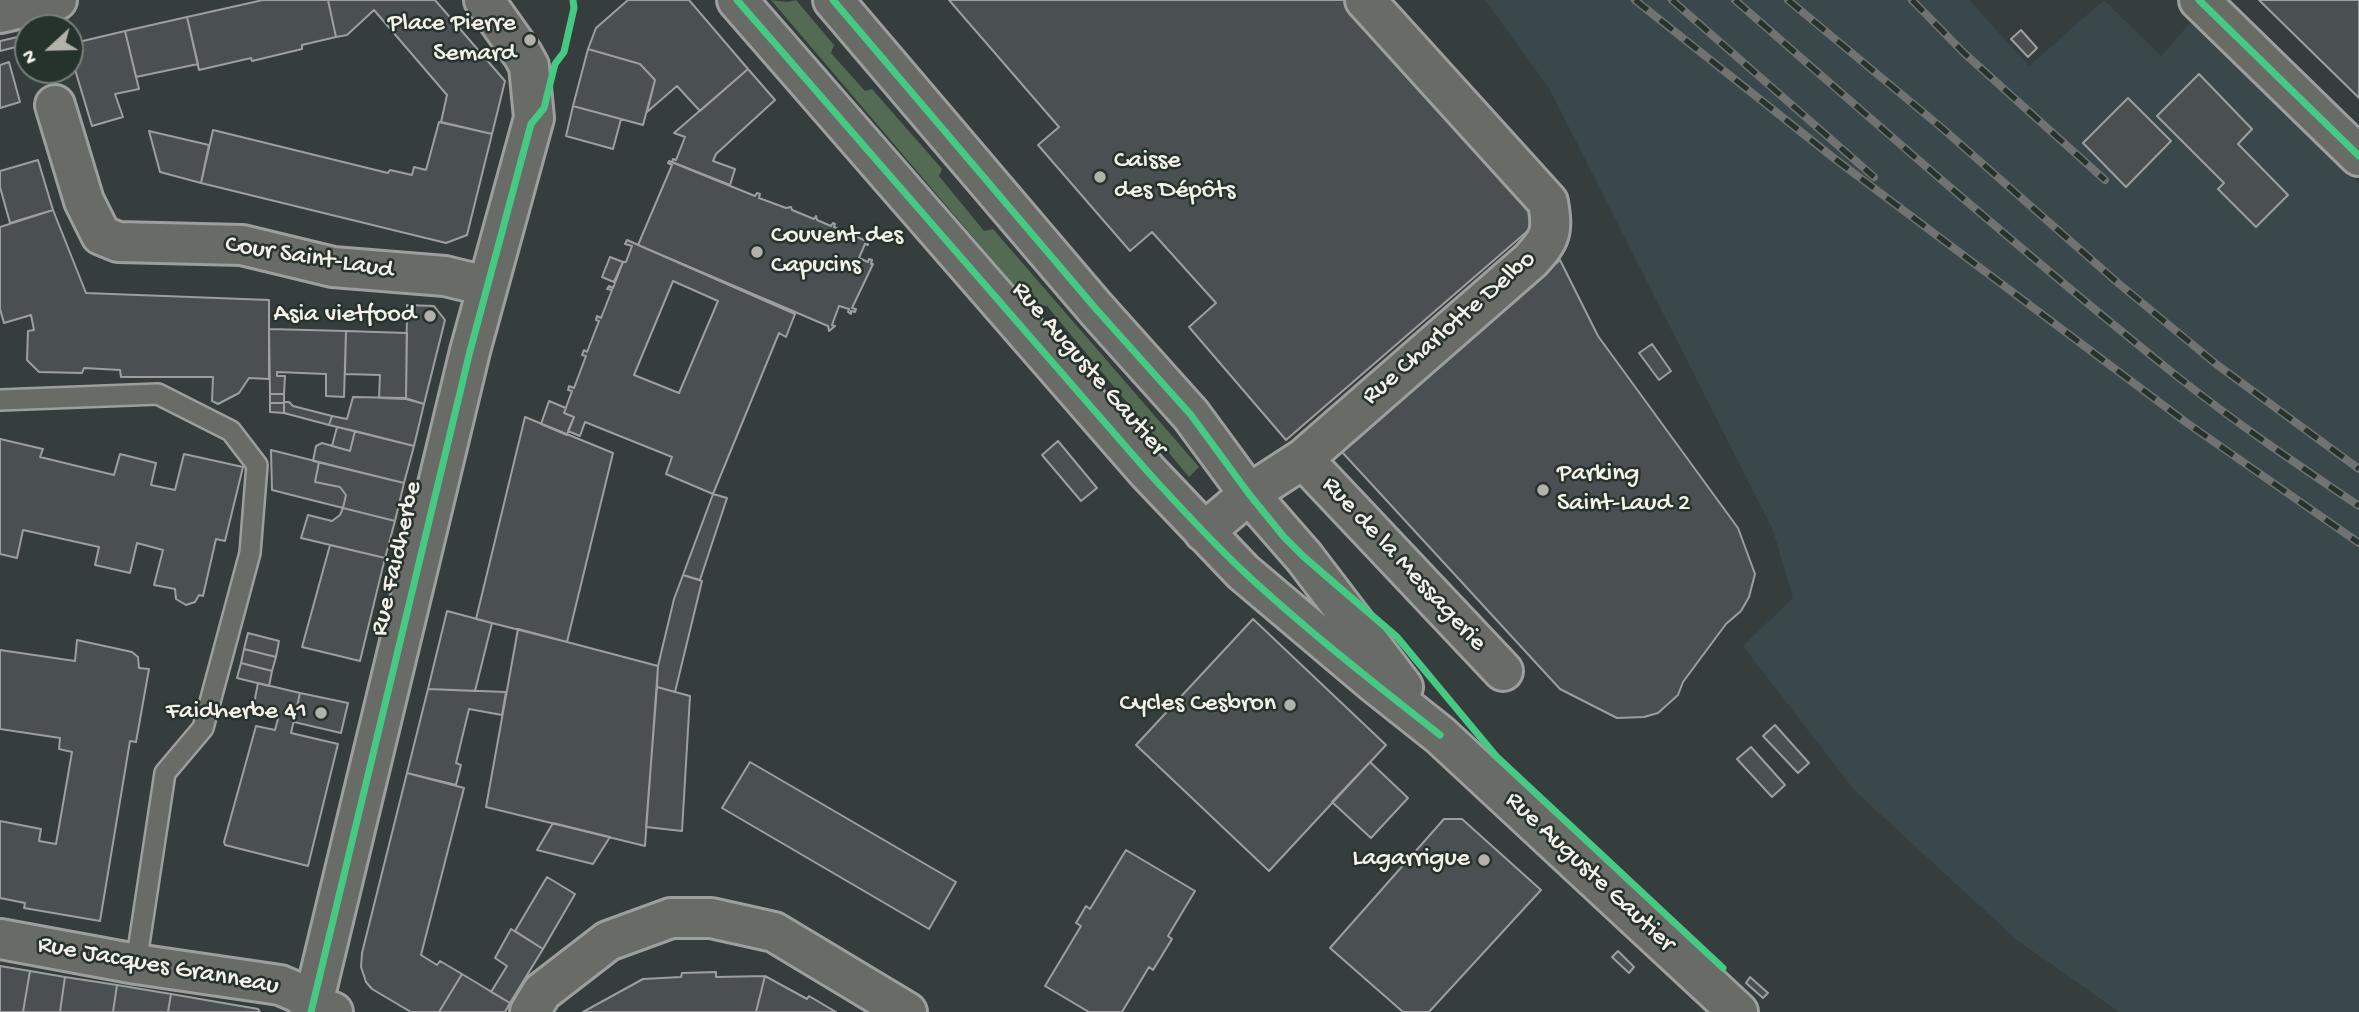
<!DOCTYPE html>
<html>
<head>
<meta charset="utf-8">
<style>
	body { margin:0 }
	#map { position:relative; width:2359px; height:1012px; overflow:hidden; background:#363d3d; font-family:"Gochi Hand",sans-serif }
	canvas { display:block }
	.north { position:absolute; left:14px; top:14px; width:70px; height:70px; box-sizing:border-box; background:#26332d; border:2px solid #787f78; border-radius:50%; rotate:248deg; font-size:19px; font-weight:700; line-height:28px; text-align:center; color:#f4f1e8 }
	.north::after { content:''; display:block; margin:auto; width:24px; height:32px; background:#b2b2ac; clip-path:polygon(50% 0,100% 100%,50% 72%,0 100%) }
</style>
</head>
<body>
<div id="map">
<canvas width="2359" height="1012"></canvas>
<div class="north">N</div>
</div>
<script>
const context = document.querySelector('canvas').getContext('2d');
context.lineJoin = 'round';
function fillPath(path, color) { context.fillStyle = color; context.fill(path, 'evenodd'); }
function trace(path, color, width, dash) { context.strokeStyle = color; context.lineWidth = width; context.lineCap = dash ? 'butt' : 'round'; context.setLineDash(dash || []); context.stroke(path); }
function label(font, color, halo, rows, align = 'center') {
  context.font = font + ' "Gochi Hand",sans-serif'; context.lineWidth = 5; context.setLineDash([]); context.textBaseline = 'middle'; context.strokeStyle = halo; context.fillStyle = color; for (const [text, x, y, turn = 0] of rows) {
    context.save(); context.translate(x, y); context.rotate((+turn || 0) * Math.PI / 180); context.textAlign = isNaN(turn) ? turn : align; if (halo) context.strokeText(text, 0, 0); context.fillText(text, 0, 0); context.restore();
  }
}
fillPath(new Path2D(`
	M 1485,0 L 1969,0 L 2029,66 L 2104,0 L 2161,56 L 2191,22 L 2359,184 L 2359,1012 L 2119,1012 L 2017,940 L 1855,791 L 1743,646 L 1793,598 L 1773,530 L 1549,88 Z`), '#3b484b');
fillPath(new Path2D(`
	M 771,0 L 788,2 L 796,0 L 834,45 L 831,53 L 865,91 L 872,89 L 942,169 L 939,176 L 984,231 L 993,229 L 1199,467 L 1189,477 L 1047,306 L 1031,305 Z`), '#536a53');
const building = new Path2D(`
	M 263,0 L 328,0 L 336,37 L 302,45 L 302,49 L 252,61 L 251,58 L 199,70 L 187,17 Z
	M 328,0 L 435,0 L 505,81 L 492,134 L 441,122 L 447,95 L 374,10 L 347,35 L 336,37 Z
	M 628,0 L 689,0 L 748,69 L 700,111 L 677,86 L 647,112 L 655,80 L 640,64 L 588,49 L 596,28 Z
	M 949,0 L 1345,0 L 1538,222 L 1286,440 L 1189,327 L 1216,303 L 1152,232 L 1130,251 L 1038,145 L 1059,127 Z
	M 2259,0 L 2359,0 L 2359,98 Z
	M 187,17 L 198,64 L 136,77 L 125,31 Z
	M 2021,30 L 2037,48 L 2028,57 L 2011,39 Z
	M 125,31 L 139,89 L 115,94 L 123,117 L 92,126 L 70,53 L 70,44 Z
	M 18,37 L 20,46 L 0,51 L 0,41 Z
	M 588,49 L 640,64 L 655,80 L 643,125 L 573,106 Z
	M 9,62 L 20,102 L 0,108 L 0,65 Z
	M 748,69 L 775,100 L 716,154 L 713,161 L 735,169 L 730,185 L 672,162 L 673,159 L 676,160 L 685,137 L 674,133 Z
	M 2199,74 L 2252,129 L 2238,144 L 2288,195 L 2256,227 L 2218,189 L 2224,183 L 2157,116 Z
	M 2128,98 L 2171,141 L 2126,187 L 2083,143 Z
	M 573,106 L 621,119 L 613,149 L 566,136 Z
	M 439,122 L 492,134 L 467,235 L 446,243 L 201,183 L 213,130 L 388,173 L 390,170 L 412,175 L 414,167 L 426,170 Z
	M 149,131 L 209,145 L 201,183 L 160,172 Z
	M 38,160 L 53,210 L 10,223 L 0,187 L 0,171 Z
	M 669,161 L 755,196 L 757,193 L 760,194 L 759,198 L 786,208 L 791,207 L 792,210 L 814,219 L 816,216 L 817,220 L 831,226 L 833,223 L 835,224 L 834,227 L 864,240 L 865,237 L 868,238 L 868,245 L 865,244 L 859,258 L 868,262 L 869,259 L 872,260 L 871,264 L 873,264 L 852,308 L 856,309 L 855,312 L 851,311 L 851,314 L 848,312 L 849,309 L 839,306 L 832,325 L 835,326 L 829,331 L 828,326 L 638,245 L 672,165 L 668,163 Z
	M 53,210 L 86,293 L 269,300 L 269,379 L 249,378 L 239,393 L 218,404 L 212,401 L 213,377 L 121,377 L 120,370 L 84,368 L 82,373 L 39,372 L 27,360 L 28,331 L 34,330 L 31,315 L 4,323 L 0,309 L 0,227 Z
	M 627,240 L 795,314 L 786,337 L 779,333 L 713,494 L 666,474 L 672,457 L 585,422 L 580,436 L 568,431 L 574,417 L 564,413 L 572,391 L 568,390 L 569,386 L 574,388 L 586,356 L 582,355 L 584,350 L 587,352 L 599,321 L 596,320 L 597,316 L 601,318 L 612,290 L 607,289 L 609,286 L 613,288 L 623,262 L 626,262 L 632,246 L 625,244 ZM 673,281 L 718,301 L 679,393 L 634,375 Z
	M 610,257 L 623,262 L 614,282 L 602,277 Z
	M 1560,260 L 1598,336 L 1738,528 L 1755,574 L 1749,597 L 1741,611 L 1726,624 L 1683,682 L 1678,695 L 1658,713 L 1644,717 L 1617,718 L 1560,689 L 1342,452 Z
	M 407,305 L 434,306 L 445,320 L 424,404 L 406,399 Z
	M 269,329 L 346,331 L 344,397 L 326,396 L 326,374 L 277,372 L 277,376 L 285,376 L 284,394 L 270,394 Z
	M 346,331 L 407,333 L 406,399 L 379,398 L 380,375 L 345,374 Z
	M 1652,344 L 1671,371 L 1659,380 L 1639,353 Z
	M 270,394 L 284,394 L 284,403 L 270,403 Z
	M 353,397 L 405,398 L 424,404 L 414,446 L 329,425 L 332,416 L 347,419 Z
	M 549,401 L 566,408 L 564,413 L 574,417 L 567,435 L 541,424 Z
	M 284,402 L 289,402 L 293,406 L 332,416 L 329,425 L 284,413 Z
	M 270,403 L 284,403 L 284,413 L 270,412 Z
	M 525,417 L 613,453 L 567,642 L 476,619 Z
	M 337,427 L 355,431 L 350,451 L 332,446 Z
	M 355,431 L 414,446 L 404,483 L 313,461 L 316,446 L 322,443 L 350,451 Z
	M 0,439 L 43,449 L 40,457 L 114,475 L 120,454 L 156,463 L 151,485 L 175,490 L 184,454 L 243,467 L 225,541 L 216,539 L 203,596 L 199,595 L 195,602 L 186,605 L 176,599 L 175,589 L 154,585 L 163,550 L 137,543 L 130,573 L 95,565 L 99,547 L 23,530 L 17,558 L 0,554 Z
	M 1058,441 L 1097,488 L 1081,501 L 1042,455 Z
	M 271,450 L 319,462 L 315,482 L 340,487 L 346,495 L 343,508 L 272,490 Z
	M 319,462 L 404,483 L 395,521 L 343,508 L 346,495 L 340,487 L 315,482 Z
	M 713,494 L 727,498 L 700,580 L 683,575 Z
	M 343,508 L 395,521 L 385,558 L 301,538 L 308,515 L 332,521 L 340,515 Z
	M 330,545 L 385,558 L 360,661 L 302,647 Z
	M 683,575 L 702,581 L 675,692 L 657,687 L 658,666 L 674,599 Z
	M 447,611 L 492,623 L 475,691 L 428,689 Z
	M 1253,619 L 1386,745 L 1269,871 L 1136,745 Z
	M 518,629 L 658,666 L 645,846 L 486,807 Z
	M 248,633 L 279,641 L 276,657 L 244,649 Z
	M 77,640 L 132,652 L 138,657 L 139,668 L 149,669 L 136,742 L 130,741 L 100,921 L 24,908 L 25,903 L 0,898 L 0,821 L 41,829 L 39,841 L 56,844 L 72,752 L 59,749 L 60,738 L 0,729 L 0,650 L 75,661 Z
	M 244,649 L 276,657 L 272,671 L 241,663 Z
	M 241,663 L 272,671 L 269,686 L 237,678 Z
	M 258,683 L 300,693 L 291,733 L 338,744 L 308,866 L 225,845 L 224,842 L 256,726 L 275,730 L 279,715 L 253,709 Z
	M 657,687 L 690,696 L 682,831 L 646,827 Z
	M 428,689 L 506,692 L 502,715 L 469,709 L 456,763 L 461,765 L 456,785 L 407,773 Z
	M 300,693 L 348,703 L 341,733 L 294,722 Z
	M 1775,725 L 1809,763 L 1798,773 L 1763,736 Z
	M 1751,747 L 1785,785 L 1772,797 L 1737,759 Z
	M 750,762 L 956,882 L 929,929 L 722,808 Z
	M 1370,762 L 1408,798 L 1371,838 L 1332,802 Z
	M 407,773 L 464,788 L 421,955 L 437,965 L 440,961 L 462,974 L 439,1012 L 411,1012 L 372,989 L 366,982 L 361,967 L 362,953 Z
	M 1444,819 L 1462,819 L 1541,890 L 1429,1012 L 1403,1012 L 1330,948 Z
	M 553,823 L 610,837 L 593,864 L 537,850 Z
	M 1126,850 L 1195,891 L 1168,936 L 1172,939 L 1153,970 L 1149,967 L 1122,1012 L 1089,1012 L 1045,986 L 1081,926 L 1076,923 L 1086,906 L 1090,909 Z
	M 547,877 L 575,894 L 543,949 L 515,931 Z
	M 511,929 L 543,949 L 510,1003 L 491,992 L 507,966 L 495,958 Z
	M 1618,951 L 1634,967 L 1629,973 L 1612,957 Z
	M 0,966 L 30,971 L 23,1012 L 0,1012 Z
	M 30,971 L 65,977 L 60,1012 L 23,1012 Z
	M 716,972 L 716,977 L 765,976 L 756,1012 L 583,1012 L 643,979 L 681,977 L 682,973 Z
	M 462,974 L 510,1003 L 505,1012 L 439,1012 Z
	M 765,976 L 807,999 L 809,996 L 836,1012 L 756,1012 Z
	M 65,977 L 117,985 L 113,1012 L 60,1012 Z
	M 1750,977 L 1768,993 L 1763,998 L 1746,983 Z
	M 117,985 L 171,994 L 168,1012 L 113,1012 Z
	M 171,994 L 258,1009 L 260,1012 L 168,1012 Z`);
fillPath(building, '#4a5052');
trace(building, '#9c9f9d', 2);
const service = new Path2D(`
	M 0,400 L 158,394 L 231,431 L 257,465 L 250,553 L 203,728 L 165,773 L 136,964`);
const minor = new Path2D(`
	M 2199,0 L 2359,156
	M 55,105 L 84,201 L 101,235 L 118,242 L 242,245 L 333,267 L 445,276 L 486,286
	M 1303,459 L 1503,671
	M 1204,532 L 1249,494 L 1303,459 L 1531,260 C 1551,238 1553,232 1548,202 L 1365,0
	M 0,939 L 136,964 L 280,985 L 299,993 L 312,1004 L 333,1012
	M 311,1012 L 470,351 L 534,118 L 529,66 L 523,55 L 484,0
	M 530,1012 L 542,992 L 608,941 L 671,918 L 711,918 L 774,932 L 907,1012`);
const tertiary = new Path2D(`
	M 737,0 L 1147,471 L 1243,572 L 1372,681 L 1440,735 L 1738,1012
	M 833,0 L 1096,309 L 1191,415 L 1249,494 L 1304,557 L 1403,687
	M 0,13 L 57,0`);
trace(service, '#9c9f9d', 24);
trace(minor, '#9c9f9d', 44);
trace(tertiary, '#9c9f9d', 44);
trace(service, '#686b66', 19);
trace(minor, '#686b66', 38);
trace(tertiary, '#686b66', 38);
const rail = new Path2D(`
	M 1635,0 L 1835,159 L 2187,423 L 2359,543
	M 1672,0 L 1874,177
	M 1735,0 C 1881,128 2027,256 2178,377 C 2236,423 2298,465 2359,506
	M 1788,0 L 1942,128 L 2118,283 L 2216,364 L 2359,469
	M 1912,0 L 1964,53 L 2105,180`);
trace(rail, '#707371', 8);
trace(rail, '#26332d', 5, [16]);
trace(new Path2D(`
	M 737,0 L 1147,471 C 1178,505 1209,539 1243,571 C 1305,629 1373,682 1440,735
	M 833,0 L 1096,309 L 1191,415 L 1249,494 L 1284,537 L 1304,557 L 1397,637 L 1496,756 L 1723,968
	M 2199,0 L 2359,156
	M 311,1012 L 470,351 L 531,124 L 544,108 L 555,64 L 564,52 L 574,8 L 573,0`), '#46c982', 7);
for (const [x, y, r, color] of [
	[530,40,7,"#b2b2ac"],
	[1100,177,7,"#b2b2ac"],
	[757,252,7,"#b2b2ac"],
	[430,316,7,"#b2b2ac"],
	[1543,490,7,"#b2b2ac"],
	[1290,705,7,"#b2b2ac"],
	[321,713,7,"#b2b2ac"],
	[1484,860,7,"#b2b2ac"]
]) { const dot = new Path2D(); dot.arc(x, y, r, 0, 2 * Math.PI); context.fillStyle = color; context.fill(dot); trace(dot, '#26332d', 2.5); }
label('26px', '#f4f1e8', '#26332d', [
	["Place Pierre",516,25],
	["Semard",516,55],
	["Caisse",1114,162,"left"],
	["des Dépôts",1114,192,"left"],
	["Couvent des",771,237,"left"],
	["Capucins",771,267,"left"],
	["Asia vietfood",416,316],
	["Parking",1557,475,"left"],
	["Saint-Laud 2",1557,505,"left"],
	["Cycles Cesbron",1276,705],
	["Faidherbe 41",307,713],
	["Lagarrigue",1470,860]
], 'right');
label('26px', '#f4f1e8', '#26332d', [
	["Cour Saint-Laud",309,259,9],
	["Rue Charlotte Delbo",1450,329,-41],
	["Rue Auguste Gautier",1088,370,49],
	["Rue Faidherbe",398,559,-77],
	["Rue de la Messagerie",1403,565,47],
	["Rue Auguste Gautier",1589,873,43],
	["Rue Jacques Granneau",158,967,10]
]);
</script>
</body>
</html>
